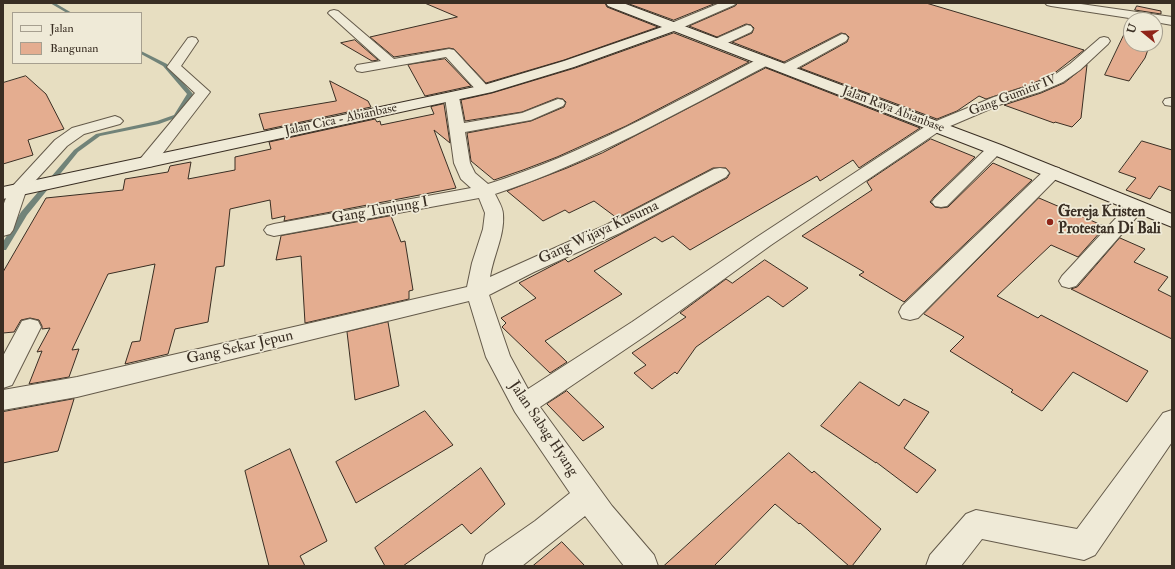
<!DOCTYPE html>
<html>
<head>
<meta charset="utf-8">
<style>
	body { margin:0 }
	#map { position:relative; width:1175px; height:569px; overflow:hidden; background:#e7dec1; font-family:"IM FELL Double Pica",serif }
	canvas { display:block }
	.frame { position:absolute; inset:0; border:4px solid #392e23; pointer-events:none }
	.legend { position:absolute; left:12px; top:12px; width:130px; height:52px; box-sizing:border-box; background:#efead7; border:1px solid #a69f8f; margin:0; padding:5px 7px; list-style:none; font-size:12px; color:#392e23 }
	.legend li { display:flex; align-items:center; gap:8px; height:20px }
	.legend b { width:20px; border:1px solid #a69f8f }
	.north { position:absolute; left:1123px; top:12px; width:40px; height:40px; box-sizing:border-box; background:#efead7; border:1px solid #a69f8f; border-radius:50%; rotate:288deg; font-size:11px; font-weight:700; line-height:16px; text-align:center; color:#392e23 }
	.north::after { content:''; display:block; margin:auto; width:14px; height:18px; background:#8f2418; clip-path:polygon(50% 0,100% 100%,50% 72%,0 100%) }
</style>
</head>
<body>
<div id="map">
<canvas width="1175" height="569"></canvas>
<div class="frame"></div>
<ul class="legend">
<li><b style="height:5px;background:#efead7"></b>Jalan</li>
<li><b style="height:11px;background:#e4ad90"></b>Bangunan</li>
</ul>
<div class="north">U</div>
</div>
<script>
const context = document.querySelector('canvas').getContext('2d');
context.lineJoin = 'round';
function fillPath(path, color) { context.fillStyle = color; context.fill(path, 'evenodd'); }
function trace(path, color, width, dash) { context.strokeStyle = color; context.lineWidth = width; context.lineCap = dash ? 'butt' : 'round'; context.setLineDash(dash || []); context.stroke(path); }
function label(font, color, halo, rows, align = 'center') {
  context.font = font + ' "IM FELL Double Pica",serif'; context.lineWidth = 3.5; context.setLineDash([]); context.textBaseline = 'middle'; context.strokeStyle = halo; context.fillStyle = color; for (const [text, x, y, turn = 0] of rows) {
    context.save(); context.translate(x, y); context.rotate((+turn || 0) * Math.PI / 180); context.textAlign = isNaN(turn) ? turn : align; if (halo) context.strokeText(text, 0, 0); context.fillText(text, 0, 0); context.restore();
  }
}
fillPath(new Path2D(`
	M 50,3 L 55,3 L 72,13 L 67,13 Z
	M 141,51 L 167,64 L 193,94 L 178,117 L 159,124 L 100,136 L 78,152 L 27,215 L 6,250 L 3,250 L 3,242 L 21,212 L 74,150 L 96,134 L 157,121 L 174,115 L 187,94 L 163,66 L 141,54 Z`), '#718379');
const building = new Path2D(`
	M 425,3 L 605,3 L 607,7 L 658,27 L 564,60 L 486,83 L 454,49 L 449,48 L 394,57 L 370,37 L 457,17 Z
	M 627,3 L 716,3 L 674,20 Z
	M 738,3 L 926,3 L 1084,50 L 1052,75 L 1029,85 L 986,99 L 979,96 L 957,111 L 937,119 L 800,68 L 847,42 L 849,37 L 846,34 L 841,33 L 784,62 L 732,42 L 752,33 L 754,28 L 751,25 L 746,24 L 717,37 L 689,26 L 735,6 Z
	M 1137,6 L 1161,11 L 1161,14 L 1135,10 Z
	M 1131,20 L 1131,44 L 1150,44 L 1145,58 L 1129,81 L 1105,75 Z
	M 674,33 L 749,62 L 626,126 L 557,157 L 523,170 L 494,180 L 471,161 L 467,133 L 531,121 L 564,107 L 566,102 L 563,99 L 557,98 L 522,112 L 465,121 L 461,100 L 492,93 L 575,68 Z
	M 355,40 L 378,60 L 372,61 L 341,43 Z
	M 445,59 L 471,86 L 425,96 L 408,65 Z
	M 1087,65 L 1081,118 L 1072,127 L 1055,122 L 1054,123 L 1004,105 L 1041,93 L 1064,83 Z
	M 766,68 L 920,128 L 859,168 L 853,160 L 820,181 L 817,176 L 690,250 L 673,236 L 662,242 L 655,237 L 594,271 L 622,294 L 545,341 L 567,362 L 550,373 L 502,327 L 506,323 L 501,318 L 536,298 L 519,283 L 565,259 L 568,262 L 727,178 L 730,173 L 726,168 L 713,168 L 617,218 L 594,201 L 569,213 L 565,210 L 543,221 L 507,191 L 567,168 L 602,153 Z
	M 26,76 L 46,94 L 64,129 L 28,140 L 33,155 L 3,164 L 3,83 Z
	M 330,81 L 368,101 L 371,107 L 264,130 L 259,114 L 336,101 Z
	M 444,104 L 450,143 L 434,130 L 456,188 L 284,221 L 285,216 L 272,219 L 270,200 L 230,209 L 224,266 L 216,267 L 208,322 L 175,329 L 168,354 L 125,364 L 132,342 L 140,341 L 155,264 L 108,274 L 72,350 L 79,349 L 69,377 L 29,384 L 42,351 L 37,352 L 50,328 L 42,329 L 42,326 L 39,320 L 30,318 L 21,320 L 14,332 L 3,333 L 3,272 L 46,198 L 123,190 L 125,179 L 168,172 L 170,166 L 191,162 L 188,179 L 235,170 L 235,157 L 271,149 L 269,142 L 375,119 L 377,122 L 380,121 L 381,125 L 434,114 L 431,107 Z
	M 931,139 L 975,157 L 934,197 L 930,202 L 935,207 L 941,208 L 948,207 L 993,163 L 1032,180 L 904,302 L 859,275 L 864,272 L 802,236 L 872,190 L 867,182 Z
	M 1142,141 L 1172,150 L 1172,191 L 1159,186 L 1150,199 L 1126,190 L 1136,178 L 1119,172 Z
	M 1039,198 L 1104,226 L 1100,229 L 1102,230 L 1078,257 L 1051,245 L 997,296 L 1038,318 L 1041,315 L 1148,371 L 1127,402 L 1073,372 L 1042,411 L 1011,392 L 1013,390 L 950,351 L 964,337 L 924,314 Z
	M 391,216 L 401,242 L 405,241 L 413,290 L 409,291 L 409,299 L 305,323 L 301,256 L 276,260 L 281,236 Z
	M 1120,238 L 1145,249 L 1134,262 L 1168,277 L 1158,290 L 1172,297 L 1172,339 L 1071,289 L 1077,287 Z
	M 765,260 L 808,288 L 783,307 L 768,296 L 696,347 L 677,374 L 675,372 L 652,389 L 634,373 L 646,365 L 632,353 L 686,317 L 680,313 L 726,279 L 732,283 Z
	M 388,322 L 399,386 L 355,400 L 347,332 Z
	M 860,382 L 899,406 L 904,399 L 929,412 L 904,448 L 936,470 L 917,493 L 876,462 L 876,463 L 821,426 Z
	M 567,391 L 604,427 L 583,441 L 547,404 Z
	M 74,399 L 58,451 L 3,463 L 3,412 Z
	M 425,411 L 453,445 L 356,503 L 336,462 Z
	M 290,449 L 327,541 L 300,556 L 305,566 L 269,566 L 245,471 Z
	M 789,453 L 812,473 L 814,471 L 881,529 L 852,566 L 849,566 L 800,523 L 799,524 L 775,504 L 714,566 L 664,566 Z
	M 481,468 L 505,504 L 471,534 L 462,524 L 403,566 L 385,566 L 375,548 Z
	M 562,542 L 585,566 L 533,566 Z`);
fillPath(building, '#e4ad90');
trace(building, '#392e23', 1);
const street = new Path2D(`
	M 720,3 L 736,3 L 734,5 L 677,30 L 669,30 L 667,27 L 669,24 Z
	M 1045,3 L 1074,3 L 1172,17 L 1172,25 L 1155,22 L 1155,20 L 1142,20 L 1051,6 L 1047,5 Z
	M 334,10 L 338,11 L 394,59 L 449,49 L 454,50 L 490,89 L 488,92 L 483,93 L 478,92 L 446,57 L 362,72 L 357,71 L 355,68 L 357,65 L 381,61 L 330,15 L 328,13 L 330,11 Z
	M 747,25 L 751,26 L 753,29 L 751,32 L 721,46 L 713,46 L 711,43 L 713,40 Z
	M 842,34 L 846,35 L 848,38 L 846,41 L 790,72 L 780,72 L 778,69 L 780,66 Z
	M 192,37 L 196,38 L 198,41 L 181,66 L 210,92 L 153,166 L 147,167 L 141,166 L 139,162 L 141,158 L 195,93 L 167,67 L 188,38 Z
	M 1104,37 L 1108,38 L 1110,41 L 1108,44 L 1080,70 L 1063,82 L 1040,92 L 1004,103 L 941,130 L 771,245 L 648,334 L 540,407 L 612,506 L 654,555 L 658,566 L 624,566 L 585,516 L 522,566 L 482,566 L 486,555 L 535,521 L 570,493 L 515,412 L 486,357 L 469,301 L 77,397 L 3,410 L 3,390 L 77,377 L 467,287 L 472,263 L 483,229 L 485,213 L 479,198 L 274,236 L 267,234 L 264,230 L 267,226 L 274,224 L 471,188 L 461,179 L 454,163 L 445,97 L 447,94 L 452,93 L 457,94 L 459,97 L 464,123 L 522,113 L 558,99 L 563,100 L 565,103 L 563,106 L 531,120 L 465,132 L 470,163 L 475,173 L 488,184 C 583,154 671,104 760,58 L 770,58 L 772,61 L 770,64 C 680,111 592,162 495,194 C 498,200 503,208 503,214 C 505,235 493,256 490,277 L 606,225 L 714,169 L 720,168 L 726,169 L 729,173 L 726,177 L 620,233 L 534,272 L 489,295 L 510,356 L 528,389 L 632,322 L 757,237 L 929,124 L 994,97 L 1030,86 L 1053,76 L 1070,64 L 1100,38 Z
	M 1170,98 L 1172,98 L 1172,106 L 1165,105 L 1163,102 L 1165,99 Z
	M 115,116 L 120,118 L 123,121 L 120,124 L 84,134 L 67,146 L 26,191 L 13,230 L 10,234 L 3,236 L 3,206 L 9,190 L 55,140 L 72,128 Z
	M 995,144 L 1001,146 L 1003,149 L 1001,152 L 947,206 L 941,207 L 935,206 L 932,202 L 935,198 L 989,146 Z
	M 1053,167 L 1059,168 L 1062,172 L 1059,176 L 918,318 L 910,320 L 902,318 L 899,312 L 902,306 L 1047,168 Z
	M 1136,202 L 1142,203 L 1145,207 L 1142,211 L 1076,286 L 1069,288 L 1062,286 L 1059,281 L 1062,276 L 1130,203 Z
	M 30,319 L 38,321 L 41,327 L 12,385 L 3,388 L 3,356 L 22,321 Z
	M 1172,410 L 1172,442 L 1095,555 L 1084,560 L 982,539 L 961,566 L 926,566 L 930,555 L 966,514 L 976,510 L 1077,529 L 1163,413 Z`);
const secondary = new Path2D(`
	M 606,3 L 623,3 L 1001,145 L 1172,214 L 1172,227 L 989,153 L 674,31 L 574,67 L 492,92 L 3,199 L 3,187 L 484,85 L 564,61 L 662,27 L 608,6 Z`);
trace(street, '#645a4a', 2);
trace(secondary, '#392e23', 2);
fillPath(street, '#efead7');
fillPath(secondary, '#efead7');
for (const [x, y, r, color] of [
	[1050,222,4,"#8f2418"]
]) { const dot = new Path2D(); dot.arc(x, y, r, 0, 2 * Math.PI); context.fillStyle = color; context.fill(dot); trace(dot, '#efead7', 1.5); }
label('13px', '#392e23', '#efead7', [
	["Gang Gumitir IV",1013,96,-21],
	["Jalan Raya Abianbase",893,110,21],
	["Jalan Cica - Abianbase",341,120,-12]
]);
label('15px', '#392e23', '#efead7', [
	["Gang Tunjung I",380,211,-10],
	["Gang Wijaya Kusuma",599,233,-25],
	["Gang Sekar Jepun",240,348,-13],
	["Jalan Sabag Hyang",543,429,56]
]);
label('bold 15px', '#392e23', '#efead7', [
	["Gereja Kristen",1058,213],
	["Protestan Di Bali",1058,230]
], 'left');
</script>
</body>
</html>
